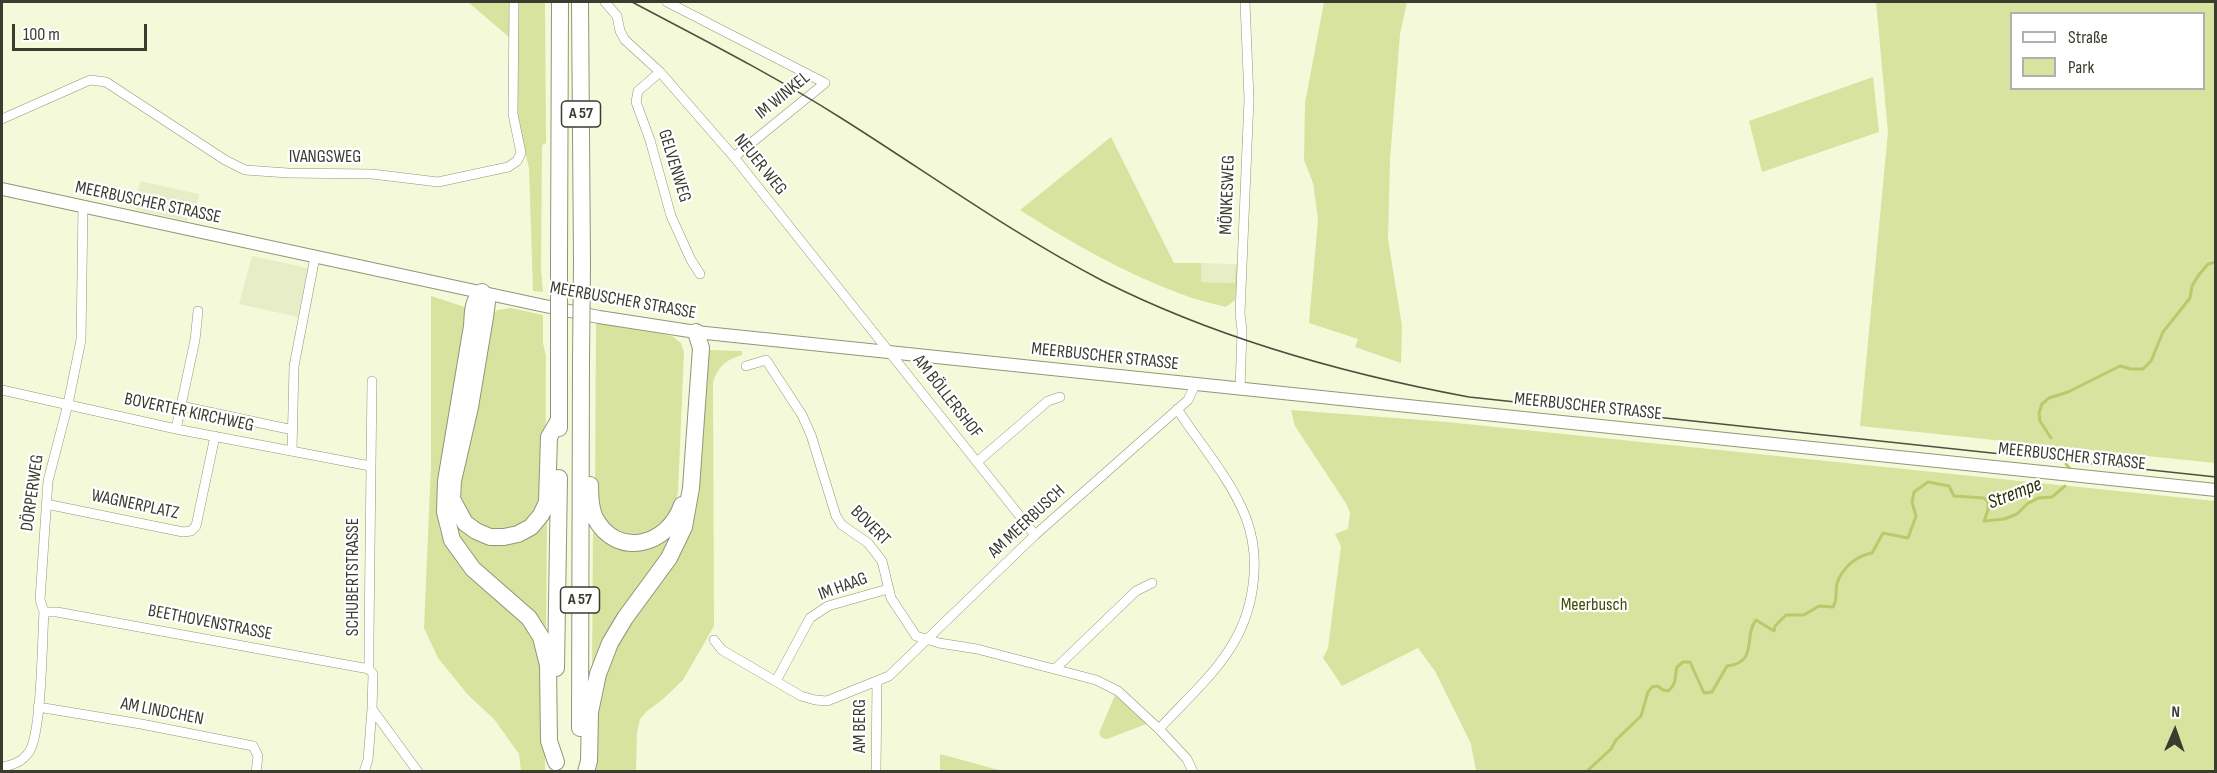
<!DOCTYPE html>
<html>
<head>
<meta charset="utf-8">
<style>
	body { margin:0 }
	#map { position:relative; width:2217px; height:773px; overflow:hidden; background:#f4fad9; font-family:"Sofia Sans Condensed",sans-serif }
	canvas { display:block }
	.frame { position:absolute; inset:0; border:3px solid #393c2f; pointer-events:none }
	.legend { position:absolute; left:2010px; top:12px; width:195px; height:78px; box-sizing:border-box; background:#fff; border:2px solid #b0b1ac; margin:0; padding:8px 10px; list-style:none; font-size:18px; color:#393c2f }
	.legend li { display:flex; align-items:center; gap:12px; height:30px }
	.legend b { width:30px; border:2px solid #b0b1ac }
	.north { position:absolute; left:2145px; top:701px; width:60px; height:60px; -webkit-text-stroke:4px #fff; paint-order:stroke; rotate:2deg; font-size:16px; font-weight:700; line-height:24px; text-align:center; color:#393c2f }
	.north::after { content:''; display:block; margin:auto; width:21px; height:27px; background:#393c2f; clip-path:polygon(50% 0,100% 100%,50% 72%,0 100%) }
	.scale { position:absolute; left:12px; top:24px; width:135px; height:27px; box-sizing:border-box; border:3px solid #393c2f; border-top:0; padding-left:8px; font-size:18px; line-height:21px; white-space:nowrap; color:#393c2f; -webkit-text-stroke:4px #fff; paint-order:stroke }
</style>
</head>
<body>
<div id="map">
<canvas width="2217" height="773"></canvas>
<div class="frame"></div>
<ul class="legend">
<li><b style="height:8px;background:#fff"></b>Straße</li>
<li><b style="height:16px;background:#d8e39f"></b>Park</li>
</ul>
<div class="north">N</div>
<div class="scale">100 m</div>
</div>
<script>
const context = document.querySelector('canvas').getContext('2d');
context.lineJoin = 'round';
function fillPath(path, color) { context.fillStyle = color; context.fill(path, 'evenodd'); }
function trace(path, color, width, dash) { context.strokeStyle = color; context.lineWidth = width; context.lineCap = dash ? 'butt' : 'round'; context.setLineDash(dash || []); context.stroke(path); }
function label(font, color, halo, rows, align = 'center') {
  context.font = font + ' "Sofia Sans Condensed",sans-serif'; context.lineWidth = 4.5; context.setLineDash([]); context.textBaseline = 'middle'; context.strokeStyle = halo; context.fillStyle = color; for (const [text, x, y, turn = 0] of rows) {
    context.save(); context.translate(x, y); context.rotate((+turn || 0) * Math.PI / 180); context.textAlign = isNaN(turn) ? turn : align; if (halo) context.strokeText(text, 0, 0); context.fillText(text, 0, 0); context.restore();
  }
}
fillPath(new Path2D(`
	M 140,181 L 199,194 L 195,214 L 186,221 L 134,209 Z
	M 252,256 L 308,268 L 298,317 L 239,304 Z
	M 1201,263 L 1236,264 L 1236,283 L 1201,282 Z`), '#e7eec7');
fillPath(new Path2D(`
	M 468,2 L 545,2 L 546,143 L 542,145 L 541,269 L 543,292 L 533,291 L 529,168 L 516,115 L 517,44 Z
	M 1324,2 L 1407,2 L 1400,34 L 1390,160 L 1388,239 L 1402,326 L 1401,363 L 1355,347 L 1358,339 L 1309,323 L 1318,219 L 1313,183 L 1304,160 L 1305,103 Z
	M 1876,2 L 2215,2 L 2215,463 L 1860,426 L 1888,132 ZM 2012,14 L 2204,14 L 2204,88 L 2012,88 Z
	M 1873,77 L 1879,132 L 1762,172 L 1749,121 Z
	M 1111,137 L 1174,263 L 1201,263 L 1201,282 L 1235,283 L 1236,264 L 1240,264 L 1235,300 L 1226,307 C 1211,303 1196,300 1181,294 C 1125,273 1071,243 1020,210 Z
	M 431,296 L 468,308 L 437,508 L 440,531 L 448,549 L 450,547 L 512,610 L 535,638 L 545,685 L 545,771 L 521,771 L 519,754 L 494,719 L 468,695 L 438,658 L 424,628 L 431,465 Z
	M 511,308 L 543,315 L 543,343 L 546,356 C 545,387 549,489 536,511 C 525,529 502,534 483,527 C 463,519 461,502 459,482 L 492,315 L 497,310 Z
	M 596,323 L 672,336 L 681,343 L 684,352 L 678,492 L 676,502 L 661,528 L 631,537 L 613,529 L 601,515 L 595,495 Z
	M 710,350 L 742,351 L 742,355 C 726,360 718,366 713,383 L 714,626 L 683,680 L 662,700 L 647,711 L 640,719 L 637,733 L 636,771 L 594,772 L 594,736 L 604,673 L 614,647 L 671,565 L 708,353 Z
	M 1291,410 L 1447,422 L 2215,501 L 2215,771 L 1476,771 L 1471,744 L 1435,671 L 1418,648 L 1342,686 L 1323,658 L 1328,648 L 1341,546 L 1335,534 L 1348,529 L 1350,513 L 1347,505 L 1295,426 Z
	M 547,512 L 546,642 L 462,551 L 454,513 L 490,540 Z
	M 683,516 L 592,681 L 593,521 L 625,545 Z
	M 1115,695 L 1149,723 L 1107,739 L 1102,738 L 1099,733 Z
	M 940,754 L 1003,771 L 940,771 Z`), '#d8e39f');
trace(new Path2D(`
	M 2051,438 L 2040,421 L 2039,413 L 2042,404 L 2049,398 L 2068,392 L 2120,366 L 2131,369 L 2143,369 L 2151,361 L 2163,332 L 2190,298 L 2192,286 L 2198,276 L 2208,264 L 2216,262
	M 2066,464 L 2070,469
	M 1586,772 L 1611,749 L 1616,740 L 1641,716 L 1648,692 L 1652,687 L 1658,686 L 1663,690 L 1668,691 C 1678,683 1674,677 1677,667 L 1683,662 L 1690,662 L 1704,693 L 1712,692 L 1727,666 C 1759,663 1743,635 1756,620 L 1774,631 L 1775,626 L 1786,615 L 1804,615 L 1819,606 L 1833,607 C 1838,599 1835,591 1837,583 C 1843,567 1856,556 1872,553 L 1883,533 L 1908,538 L 1916,516 L 1912,502 L 1914,492 L 1928,482 L 1949,486 L 1954,496 L 1984,498 L 1988,502 L 1988,510 L 1984,521 L 2004,519 L 2017,514 L 2027,504 L 2038,498 L 2052,497 L 2065,486`), '#bbc86b', 3);
const street = new Path2D(`
	M 605,2 L 617,16 L 620,31 L 625,40 L 660,72 L 734,157 L 1035,535
	M 667,2 L 825,83 L 734,157
	M 660,72 L 638,91 L 636,102 L 650,140 L 671,216 L 691,260 L 700,274
	M 2,119 L 90,80 L 106,82 L 225,160 L 245,170 L 288,173 L 372,174 L 438,182 L 508,167 L 517,161 L 521,153 L 513,114 L 514,2
	M 746,366 L 766,360 L 802,415 L 811,435 L 836,516 L 842,525 L 868,543 L 882,561 L 891,598 L 916,636 L 939,643 L 977,649 L 1096,680 L 1118,691 L 1159,729 L 1187,759 L 1193,772
	M 1240,389 L 1242,331 L 1240,313 L 1249,99 L 1245,2
	M 2,390 L 176,429 L 370,466
	M 181,406 L 293,430
	M 176,429 L 195,340 L 198,311
	M 292,451 L 294,366 L 315,257
	M 977,462 L 1048,401 L 1060,397
	M 46,504 L 183,532 L 191,531 L 196,526 L 215,436
	M 44,612 L 57,612 L 369,669
	M 714,640 L 722,650 L 801,696 L 815,700 L 827,701 L 889,676 L 1035,535 L 1188,400 L 1195,385
	M 1055,669 L 1136,591 L 1152,583
	M 776,681 L 810,618 L 828,606 L 888,589
	M 38,707 L 141,724 L 253,746 L 258,756 L 256,772
	M 372,709 L 418,772
	M 1159,729 C 1180,706 1213,676 1229,650 C 1254,613 1262,560 1246,518 C 1231,479 1200,444 1177,409
	M 2,767 C 13,765 22,762 29,752 C 42,733 42,639 44,612 L 40,600 L 48,481 L 68,404 L 81,340 L 83,207
	M 364,772 L 368,760 L 372,709 L 373,674 L 369,669 L 369,637 L 372,381
	M 876,772 L 877,681`);
const secondary = new Path2D(`
	M 2,189 L 540,305 L 599,317 L 696,332 L 2216,490`);
const highway = new Path2D(`
	M 580,2 L 582,263
	M 559,259 L 560,2
	M 559,428 L 559,357
	M 590,485 C 590,495 590,508 595,518 C 617,559 668,546 682,505
	M 556,668 L 559,478
	M 580,728 L 581,360
	M 556,762 L 549,741 L 548,665 L 541,637 L 529,618 L 473,569 L 452,540 L 445,512 L 446,481 L 472,326 C 473,312 472,302 482,292 L 487,302 L 485,317 L 470,407 L 453,481 L 452,499 L 465,523 L 476,531 L 490,537 L 504,537 L 518,534 L 531,527 L 541,515 L 547,502 L 549,437 L 559,420
	M 586,772 L 589,761 L 590,712 L 598,674 L 610,643 L 625,618 L 669,558 L 684,527 L 691,488 L 701,348 L 696,332`);
trace(street, '#919678', 10);
trace(secondary, '#919678', 14);
trace(highway, '#919678', 18);
trace(street, '#fff', 9);
trace(secondary, '#fff', 12);
trace(highway, '#fff', 16);
trace(new Path2D(`
	M 632,2 C 702,39 773,75 841,118 C 927,172 1012,234 1103,281 C 1216,338 1345,374 1469,397 L 2216,477`), '#4c5040', 1.5);
const highwayBridge = new Path2D(`
	M 559,259 L 559,357
	M 581,360 L 582,263`);
trace(highwayBridge, '#919678', 18, []);
trace(highwayBridge, '#fff', 16);
for (const [x, y, w] of [
	[581,114,39],
	[580,600,39]
]) { const box = new Path2D(); box.roundRect(x - w / 2, y - 13, w, 26, 4.5); context.fillStyle = '#fff'; context.fill(box); trace(box, '#393c2f', 1.5); }
label('bold 16px', '#393c2f', null, [
	["A 57",581,114],
	["A 57",580,600]
]);
label('18px', '#393c2f', '#fff', [
	["IM WINKEL",783,96,-39],
	["IVANGSWEG",325,157],
	["NEUER WEG",760,165,51],
	["GELVENWEG",674,166,73],
	["MÖNKESWEG",1228,195,-88],
	["MEERBUSCHER STRASSE",148,203,12],
	["MEERBUSCHER STRASSE",623,301,10],
	["MEERBUSCHER STRASSE",1105,357,6],
	["AM BÖLLERSHOF",947,397,52],
	["MEERBUSCHER STRASSE",1588,407,6],
	["BOVERTER KIRCHWEG",189,413,12],
	["MEERBUSCHER STRASSE",2072,457,6],
	["DÖRPERWEG",33,493,-82],
	["WAGNERPLATZ",135,505,12],
	["AM MEERBUSCH",1027,522,-43],
	["BOVERT",870,526,45],
	["SCHUBERTSTRASSE",353,577,-90],
	["IM HAAG",843,587,-20],
	["BEETHOVENSTRASSE",210,623,11],
	["AM LINDCHEN",162,712,11],
	["AM BERG",860,726,-90]
]);
label('18px', '#454c01', '#fff', [
	["Meerbusch",1594,605]
]);
label('italic 20px', '#2a2e05', '#fff', [
	["Strempe",2015,494,-21]
]);
</script>
</body>
</html>
